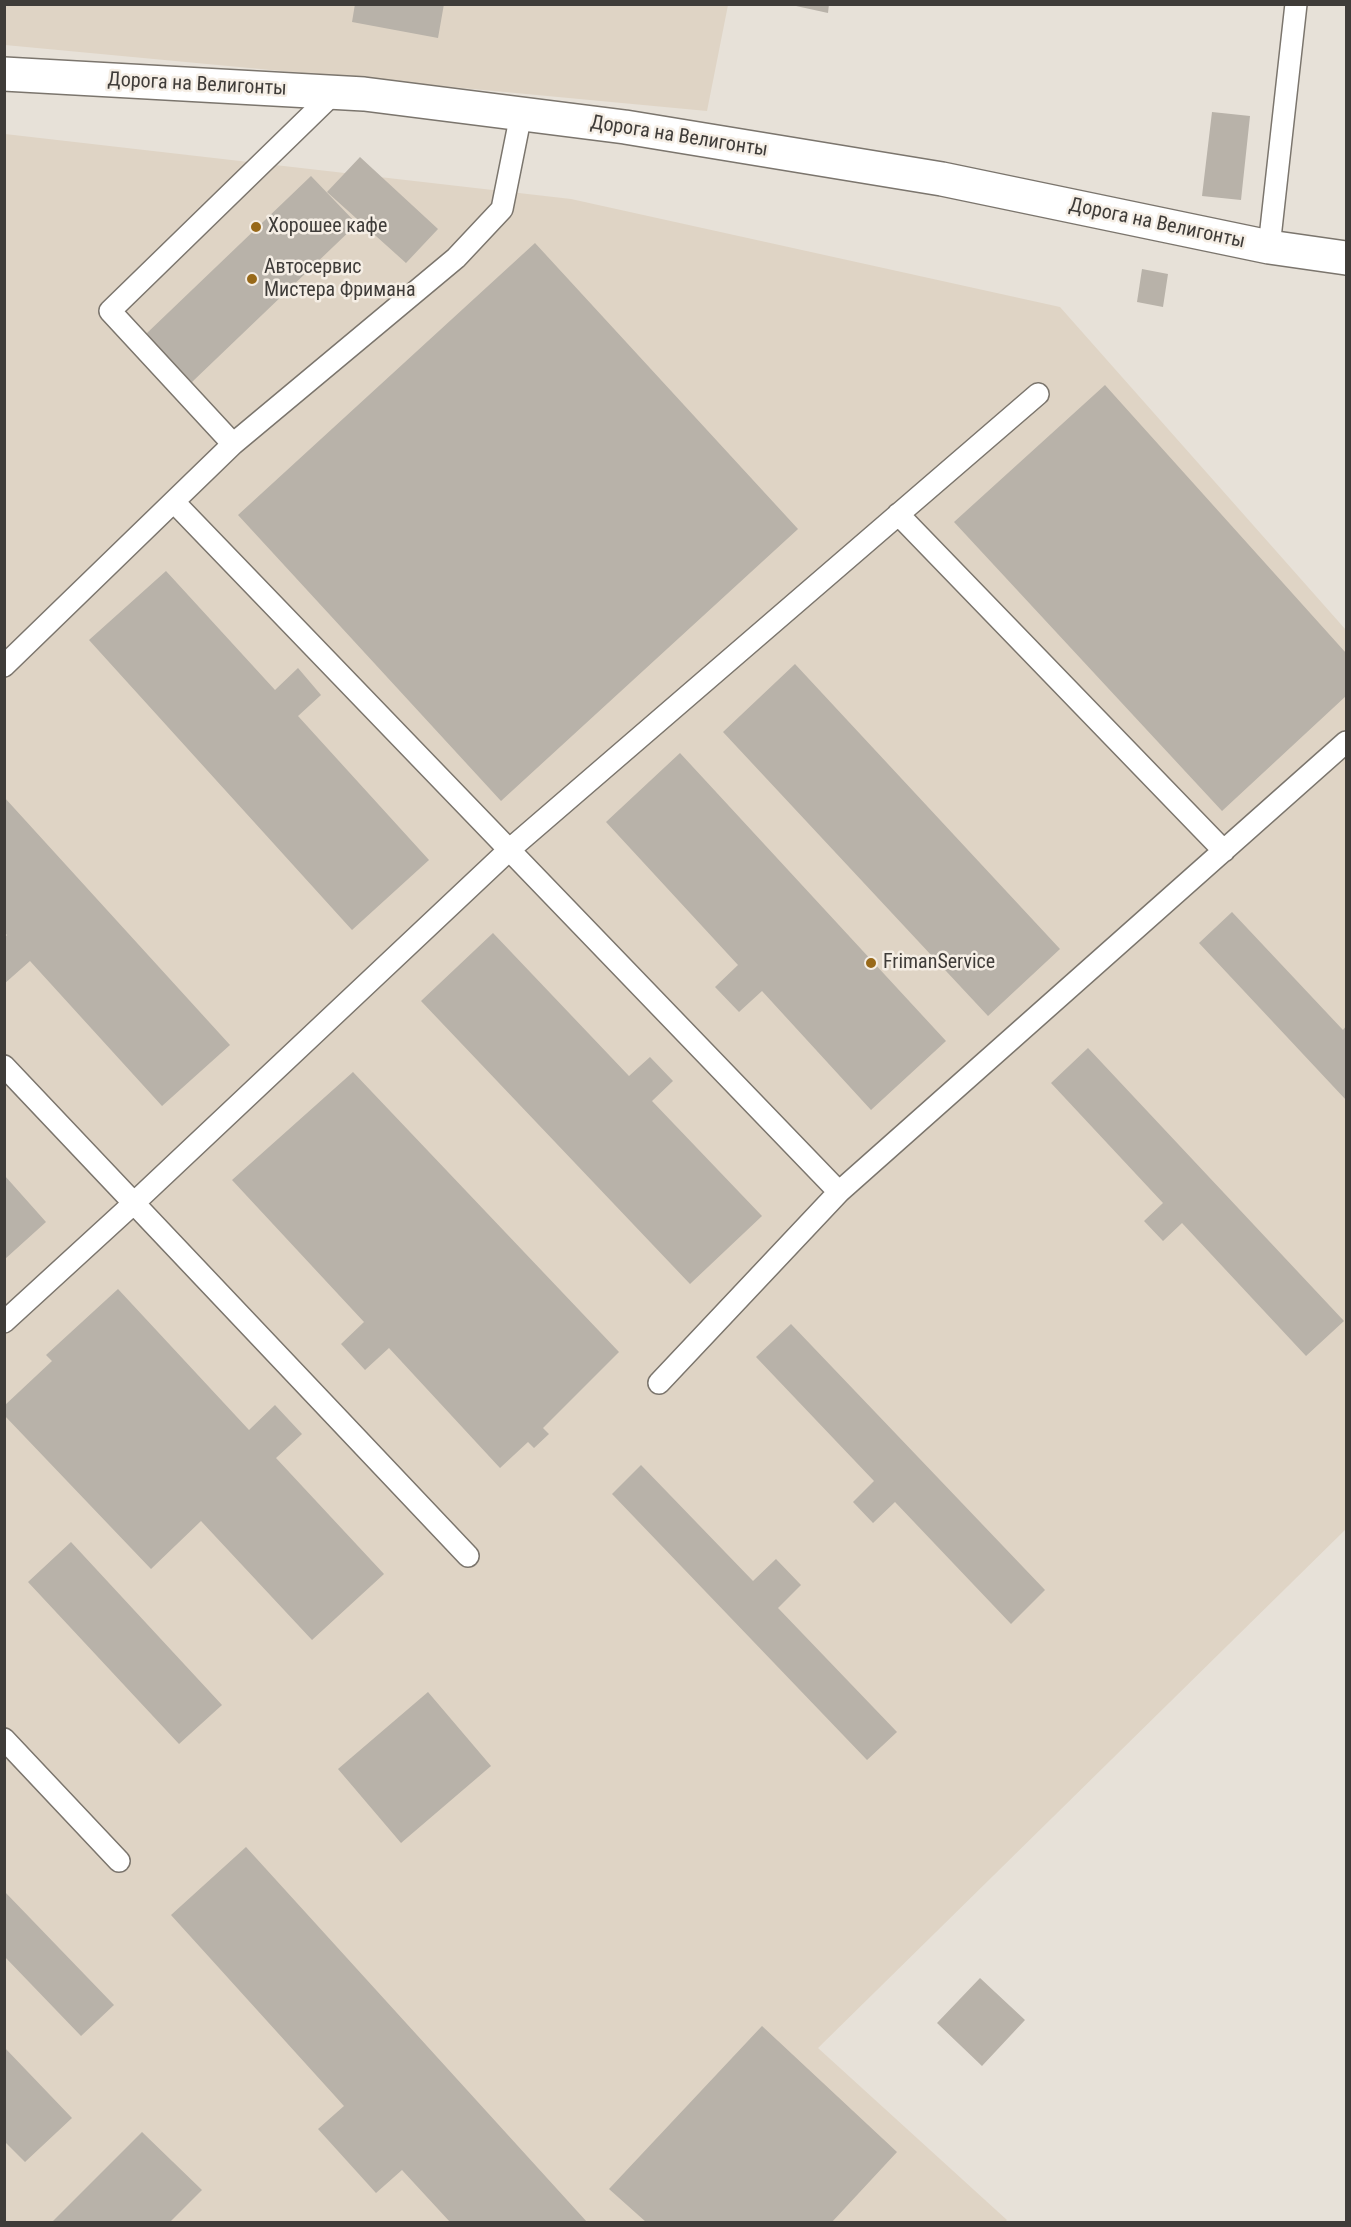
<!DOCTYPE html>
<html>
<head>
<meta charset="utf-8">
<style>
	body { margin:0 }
	#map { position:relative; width:1351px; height:2227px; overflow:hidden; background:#e7e1d8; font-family:"Roboto Condensed",sans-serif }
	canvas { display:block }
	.frame { position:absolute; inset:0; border:6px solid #3f3c39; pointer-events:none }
</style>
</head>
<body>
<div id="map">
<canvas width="1351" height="2227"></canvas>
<div class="frame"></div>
</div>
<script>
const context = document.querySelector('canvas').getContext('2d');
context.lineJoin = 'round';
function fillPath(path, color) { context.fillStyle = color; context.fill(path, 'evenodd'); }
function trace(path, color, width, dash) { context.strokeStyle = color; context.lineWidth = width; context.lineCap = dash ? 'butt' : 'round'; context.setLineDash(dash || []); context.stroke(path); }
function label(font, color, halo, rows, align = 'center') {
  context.font = font + ' "Roboto Condensed",sans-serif'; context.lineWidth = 5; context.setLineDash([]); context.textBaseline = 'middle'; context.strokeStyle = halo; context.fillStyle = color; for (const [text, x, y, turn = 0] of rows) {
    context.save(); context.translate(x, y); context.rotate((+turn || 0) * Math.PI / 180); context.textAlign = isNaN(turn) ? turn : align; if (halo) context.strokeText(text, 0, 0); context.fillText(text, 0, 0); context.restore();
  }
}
fillPath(new Path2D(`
	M 4,5 L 728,5 L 707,111 L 5,45 Z
	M 5,134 L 571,199 L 1060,307 L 1346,630 L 1346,1529 L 818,2048 L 1007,2220 L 1005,2222 L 5,2222 Z`), '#dfd4c5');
fillPath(new Path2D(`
	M 355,4 L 444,4 L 438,38 L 352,22 Z
	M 787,4 L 829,4 L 828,13 Z
	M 1212,112 L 1250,116 L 1241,200 L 1202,196 Z
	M 360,157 L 438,229 L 406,263 L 327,192 Z
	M 311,176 L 357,224 L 192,382 L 146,334 Z
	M 535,243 L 798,529 L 501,801 L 238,515 Z
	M 1142,269 L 1168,274 L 1163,307 L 1137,302 Z
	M 1105,385 L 1346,653 L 1346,696 L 1222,811 L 954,522 Z
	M 166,571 L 275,690 L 298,668 L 321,695 L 298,716 L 429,860 L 352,930 L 89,640 Z
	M 795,664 L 1060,949 L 988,1016 L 723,732 Z
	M 680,753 L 946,1041 L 871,1110 L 762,991 L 739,1012 L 715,987 L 738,965 L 606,822 Z
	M 4,797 L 230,1045 L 162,1106 L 30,961 L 4,984 L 4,938 L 7,935 L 4,932 Z
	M 1232,912 L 1343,1030 L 1346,1026 L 1346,1100 L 1199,943 Z
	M 493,933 L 629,1076 L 650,1057 L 673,1081 L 652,1101 L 762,1216 L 690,1284 L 421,1001 Z
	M 1088,1048 L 1344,1321 L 1306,1356 L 1182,1223 L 1163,1241 L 1144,1221 L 1163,1203 L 1051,1083 Z
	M 353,1072 L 619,1352 L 543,1428 L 549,1434 L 534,1448 L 528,1442 L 500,1468 L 389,1348 L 365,1370 L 341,1344 L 364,1322 L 232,1180 Z
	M 5,1176 L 46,1222 L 5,1259 Z
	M 118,1289 L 249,1430 L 275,1405 L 302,1434 L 276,1458 L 384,1574 L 312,1640 L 201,1521 L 151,1569 L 4,1415 L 4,1406 L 52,1361 L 46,1355 Z
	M 791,1324 L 1045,1590 L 1011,1624 L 895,1502 L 873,1523 L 853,1502 L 874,1481 L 756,1357 Z
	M 641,1465 L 753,1581 L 776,1559 L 801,1585 L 778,1608 L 897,1732 L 867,1760 L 612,1494 Z
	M 71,1542 L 222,1705 L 179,1744 L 28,1582 Z
	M 428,1692 L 491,1766 L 401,1843 L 338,1769 Z
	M 246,1847 L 587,2222 L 450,2222 L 402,2170 L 376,2193 L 318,2129 L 344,2106 L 171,1915 Z
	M 4,1891 L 114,2005 L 81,2036 L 4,1956 Z
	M 980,1978 L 1025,2020 L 982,2066 L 937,2023 Z
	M 762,2026 L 897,2152 L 832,2222 L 646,2222 L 609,2189 Z
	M 4,2047 L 72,2118 L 25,2162 L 4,2141 Z
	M 142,2132 L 202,2190 L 170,2222 L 52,2222 Z`), '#b8b2a9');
const service = new Path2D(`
	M 1269,247 L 1296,4
	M 233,444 L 110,311 L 335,92
	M 174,502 L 839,1192 L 1346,742
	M 898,514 L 1224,851
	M 4,666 L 233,444 L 456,258 L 502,209 L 521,114
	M 4,1066 L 468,1556
	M 4,1322 L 134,1203 L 509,850 L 1038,394
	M 659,1383 L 839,1192
	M 4,1739 L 119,1861`);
const tertiary = new Path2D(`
	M 4,74 L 364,94 L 625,127 L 942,179 L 1269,247 L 1346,258`);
trace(service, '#7b756d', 24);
trace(tertiary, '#7b756d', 36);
trace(service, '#fff', 21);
trace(tertiary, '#fff', 33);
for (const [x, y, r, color] of [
	[256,227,6,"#986919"],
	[252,279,6,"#986919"],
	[871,963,6,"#986919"]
]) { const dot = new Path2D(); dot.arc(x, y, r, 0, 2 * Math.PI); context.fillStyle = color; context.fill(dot); trace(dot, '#f5eee5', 2); }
label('20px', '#3f3c39', '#f5eee5', [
	["Дорога на Велигонты",197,85,3],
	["Дорога на Велигонты",679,137,9],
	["Дорога на Велигонты",1157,224,12]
]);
label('20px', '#3f3c39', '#f5eee5', [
	["Хорошее кафе",268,227],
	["Автосервис",264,268],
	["Мистера Фримана",264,291],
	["FrimanService",883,963]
], 'left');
</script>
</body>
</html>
